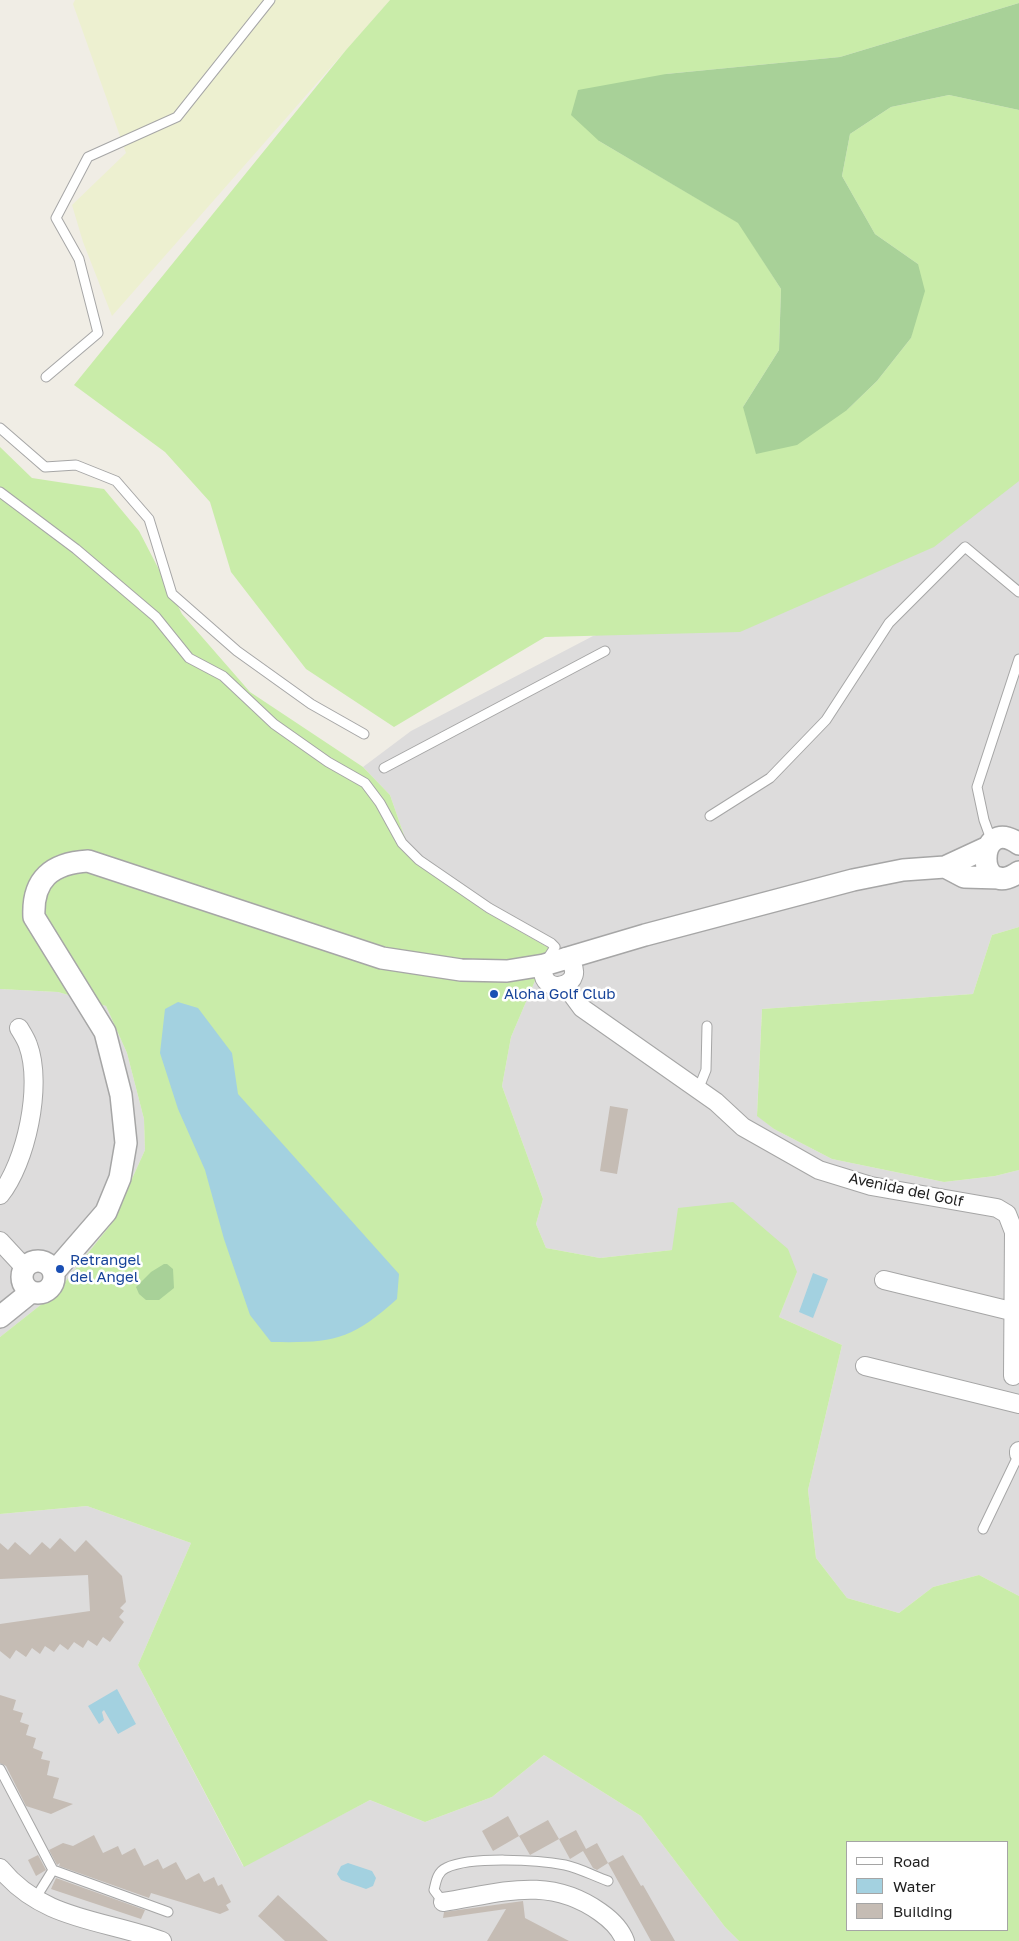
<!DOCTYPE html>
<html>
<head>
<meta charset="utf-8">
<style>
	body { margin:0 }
	#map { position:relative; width:1019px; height:1941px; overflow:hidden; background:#f0ede5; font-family:"Golos Text",sans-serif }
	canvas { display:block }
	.legend { position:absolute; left:846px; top:1841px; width:162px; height:90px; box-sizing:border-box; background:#fff; border:1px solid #a5a5a5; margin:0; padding:6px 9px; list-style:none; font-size:15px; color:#1f1f1f }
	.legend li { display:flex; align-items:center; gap:10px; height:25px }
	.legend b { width:25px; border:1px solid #a5a5a5 }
</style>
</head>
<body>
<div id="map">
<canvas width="1019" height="1941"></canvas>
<ul class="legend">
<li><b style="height:6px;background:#fff"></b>Road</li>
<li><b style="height:14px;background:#a3d1e0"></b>Water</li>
<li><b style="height:14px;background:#c5bcb4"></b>Building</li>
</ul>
</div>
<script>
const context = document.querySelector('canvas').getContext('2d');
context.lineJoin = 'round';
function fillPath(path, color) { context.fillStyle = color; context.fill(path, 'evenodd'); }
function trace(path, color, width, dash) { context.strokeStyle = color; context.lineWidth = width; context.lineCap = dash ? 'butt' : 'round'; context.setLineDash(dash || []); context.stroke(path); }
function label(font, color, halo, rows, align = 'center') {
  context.font = font + ' "Golos Text",sans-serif'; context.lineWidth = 5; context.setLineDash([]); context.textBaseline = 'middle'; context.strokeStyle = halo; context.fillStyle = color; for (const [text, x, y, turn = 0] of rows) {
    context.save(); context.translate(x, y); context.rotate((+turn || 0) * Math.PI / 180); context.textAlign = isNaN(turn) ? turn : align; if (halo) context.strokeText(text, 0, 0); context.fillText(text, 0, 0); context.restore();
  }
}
fillPath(new Path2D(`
	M 1019,442 L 1019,927 L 992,935 L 973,994 L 762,1009 L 757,1115 L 774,1129 L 832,1159 L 944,1182 L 995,1176 L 1019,1170 L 1019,1596 L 979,1575 L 933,1587 L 899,1613 L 847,1598 L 816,1558 L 808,1490 L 842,1345 L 779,1317 L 797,1272 L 672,1250 L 600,1258 L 546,1248 L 536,1224 L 543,1199 L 502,1086 L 511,1037 L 549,948 L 484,911 L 412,858 L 390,795 L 363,767 L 411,731 L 593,636 L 756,586 Z
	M 0,989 L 58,992 L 106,1006 L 127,1053 L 144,1119 L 145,1150 L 112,1223 L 57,1292 L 0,1337 Z
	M 87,1506 L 191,1543 L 138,1665 L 243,1866 L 370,1800 L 425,1822 L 492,1797 L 544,1755 L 641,1816 L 725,1927 L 739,1941 L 0,1941 L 0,1514 Z`), '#dddcdc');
fillPath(new Path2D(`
	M 75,0 L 390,0 L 112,316 L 83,242 L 72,205 L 126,153 L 73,4 Z`), '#edf0d0');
fillPath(new Path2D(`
	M 390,0 L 1019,0 L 1019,3 L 840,57 L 666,74 L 599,141 L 739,223 L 781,289 L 779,350 L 743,407 L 847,410 L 877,381 L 911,338 L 918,264 L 875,234 L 842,176 L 850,134 L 891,107 L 949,95 L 1019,110 L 1019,481 L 934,547 L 740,632 L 545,637 L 394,727 L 306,669 L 231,572 L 210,502 L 165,452 L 74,385 L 346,50 Z
	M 0,447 L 32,478 L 104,489 L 139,531 L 182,614 L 250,692 L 363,767 L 390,795 L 412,858 L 484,911 L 549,948 L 511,1037 L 502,1086 L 543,1199 L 536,1224 L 546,1248 L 600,1258 L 672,1250 L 678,1208 L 733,1202 L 788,1249 L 797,1272 L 779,1317 L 842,1345 L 808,1490 L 816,1558 L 847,1598 L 899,1613 L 933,1587 L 979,1575 L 1019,1596 L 1019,1941 L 739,1941 L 725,1927 L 641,1816 L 544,1755 L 492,1797 L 425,1822 L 370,1800 L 244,1867 L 138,1665 L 191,1543 L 87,1506 L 0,1514 L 0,1337 L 57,1292 L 112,1223 L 145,1150 L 144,1119 L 127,1053 L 106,1006 L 58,992 L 0,989 ZM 848,1842 L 1008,1842 L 1008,1930 L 848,1930 Z
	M 1019,927 L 1019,1170 L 995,1176 L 944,1182 L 832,1159 L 774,1129 L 757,1116 L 762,1009 L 973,994 L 992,935 Z`), '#c9eca9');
fillPath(new Path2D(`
	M 1019,3 L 1019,110 L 949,95 L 891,107 L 850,134 L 842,176 L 875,234 L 918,264 L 925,291 L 911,338 L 877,381 L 847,410 L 797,445 L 756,454 L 743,407 L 779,350 L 781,289 L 738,223 L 599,141 L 571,115 L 578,90 L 666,74 L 840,57 Z
	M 164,1264 L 167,1264 L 173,1269 L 174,1288 L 159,1300 L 146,1300 L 139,1294 L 136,1287 L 151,1272 Z`), '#a8d198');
fillPath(new Path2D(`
	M 178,1002 L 198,1008 L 232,1053 L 238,1094 L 399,1274 L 397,1299 C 350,1341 333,1343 271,1342 L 250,1315 L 224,1239 L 205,1170 L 178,1109 L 160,1053 L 165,1009 Z
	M 813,1273 L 828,1279 L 813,1318 L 799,1312 Z
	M 117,1689 L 136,1724 L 118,1734 L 104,1710 L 102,1712 L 104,1720 L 99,1724 L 88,1706 Z
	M 348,1863 L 372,1871 L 376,1878 L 373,1886 L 366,1889 L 341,1880 L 337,1874 L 341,1866 Z`), '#a3d1e0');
fillPath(new Path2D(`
	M 610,1106 L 628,1109 L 617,1174 L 600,1171 Z
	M 60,1538 L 75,1552 L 86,1540 L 122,1576 L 126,1602 L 120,1608 L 124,1611 L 119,1617 L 124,1622 L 110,1642 L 103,1637 L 97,1646 L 88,1640 L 83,1648 L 74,1642 L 68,1650 L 60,1644 L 54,1652 L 45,1646 L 40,1654 L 32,1648 L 26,1657 L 16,1650 L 10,1659 L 0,1651 L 0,1624 L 90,1611 L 88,1575 L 0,1579 L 0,1543 L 8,1550 L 15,1542 L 30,1555 L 42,1542 L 50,1549 Z
	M 0,1695 L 16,1700 L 13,1710 L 23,1713 L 20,1722 L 29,1725 L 26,1735 L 36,1738 L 33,1748 L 43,1752 L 41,1759 L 50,1761 L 47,1775 L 59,1778 L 53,1798 L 73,1804 L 51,1814 L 26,1806 L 6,1766 L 0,1763 Z
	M 508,1816 L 519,1836 L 493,1851 L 482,1831 Z
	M 548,1820 L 559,1839 L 530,1855 L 519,1836 Z
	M 576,1830 L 586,1849 L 597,1843 L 608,1863 L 597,1870 L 593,1868 L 583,1851 L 570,1859 L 559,1839 Z
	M 94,1835 L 103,1853 L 118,1846 L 122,1855 L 135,1848 L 144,1866 L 158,1859 L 163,1869 L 176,1862 L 186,1880 L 199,1873 L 204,1882 L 214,1877 L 218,1886 L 222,1884 L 231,1902 L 226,1905 L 229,1910 L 220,1914 L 151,1893 L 149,1898 L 59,1866 L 60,1863 L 57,1865 L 49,1850 L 63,1843 L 73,1846 Z
	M 38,1855 L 46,1870 L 36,1876 L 28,1860 Z
	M 623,1855 L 641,1886 L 643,1885 L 675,1941 L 651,1941 L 608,1863 Z
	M 56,1878 L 145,1910 L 141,1919 L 51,1889 Z
	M 278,1895 L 328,1941 L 285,1941 L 258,1916 Z
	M 523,1901 L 525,1918 L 569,1941 L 487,1941 L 506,1909 L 443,1918 L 444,1912 Z`), '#c5bcb4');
const service = new Path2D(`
	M 46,377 L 98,333 L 79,259 L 56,218 L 88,157 L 177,117 L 270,0
	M 0,428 L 45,467 L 76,465 L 116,481 L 149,519 L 172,594 L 237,651 L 311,704 L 364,734
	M 0,492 L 76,549 L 156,617 L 189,658 L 223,676 L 274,724 L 328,762 L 365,783 L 380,803 L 402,843 L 419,860 L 489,908 L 551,943 L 555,947 L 546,961
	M 384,768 L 605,651
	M 710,816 L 770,778 L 826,720 L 889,623 L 965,547 L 1019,592
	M 992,842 L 984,820 L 977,787 L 1019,659
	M 698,1090 L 706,1070 L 707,1026
	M 983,1529 L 1019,1454
	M 0,1769 L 53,1870 L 35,1899
	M 53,1870 L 168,1912
	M 443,1902 L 434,1890 C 436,1882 437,1872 446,1868 C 471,1856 538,1860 565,1865 C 579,1868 594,1876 608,1881`);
const minor = new Path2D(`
	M 544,965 C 536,1001 595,985 566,957
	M 565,985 L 582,1008 L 716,1102 L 743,1127 L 819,1170 L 871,1186 L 997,1208 L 1007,1214 L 1014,1232 L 1013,1376
	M 0,1195 C 26,1163 43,1085 28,1045 C 26,1039 22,1033 19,1028
	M 0,1241 L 25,1268
	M 884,1280 L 1015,1312
	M 865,1366 L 1019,1404
	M 1019,1451 L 1019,1454
	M 0,1868 C 43,1921 103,1919 162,1941
	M 443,1902 C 501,1893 548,1875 600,1912 C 610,1919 621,1930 625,1941`);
const tertiary = new Path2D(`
	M 1019,844 C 976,813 974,903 1019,872
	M 945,867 L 964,877 L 1000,878
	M22 1277a16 16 0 1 1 32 0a16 16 0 1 1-32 0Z
	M 54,1272 L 106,1212 L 120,1178 L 126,1143 L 121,1095 L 105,1032 L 34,917 C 32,879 52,863 88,861 L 382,958 L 461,970 L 507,971 L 544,965 L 645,935 L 853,880 L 903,870 L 945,867 L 986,848
	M 0,1317 L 31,1292`);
trace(service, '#a6a6a6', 11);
trace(minor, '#a6a6a6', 20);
trace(tertiary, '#a6a6a6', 24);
trace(service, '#fff', 9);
trace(minor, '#fff', 18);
trace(tertiary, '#fff', 21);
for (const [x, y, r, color] of [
	[494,994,5,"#1a4fb4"],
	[60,1269,5,"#1a4fb4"]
]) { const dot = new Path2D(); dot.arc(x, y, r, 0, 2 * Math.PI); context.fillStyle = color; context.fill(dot); trace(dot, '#fff', 2); }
label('15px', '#164399', '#fff', [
	["Aloha Golf Club",504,994],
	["Retrangel",70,1260],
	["del Angel",70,1277]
], 'left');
label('15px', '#1f1f1f', '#fff', [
	["Avenida del Golf",906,1190,12]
]);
</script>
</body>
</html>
